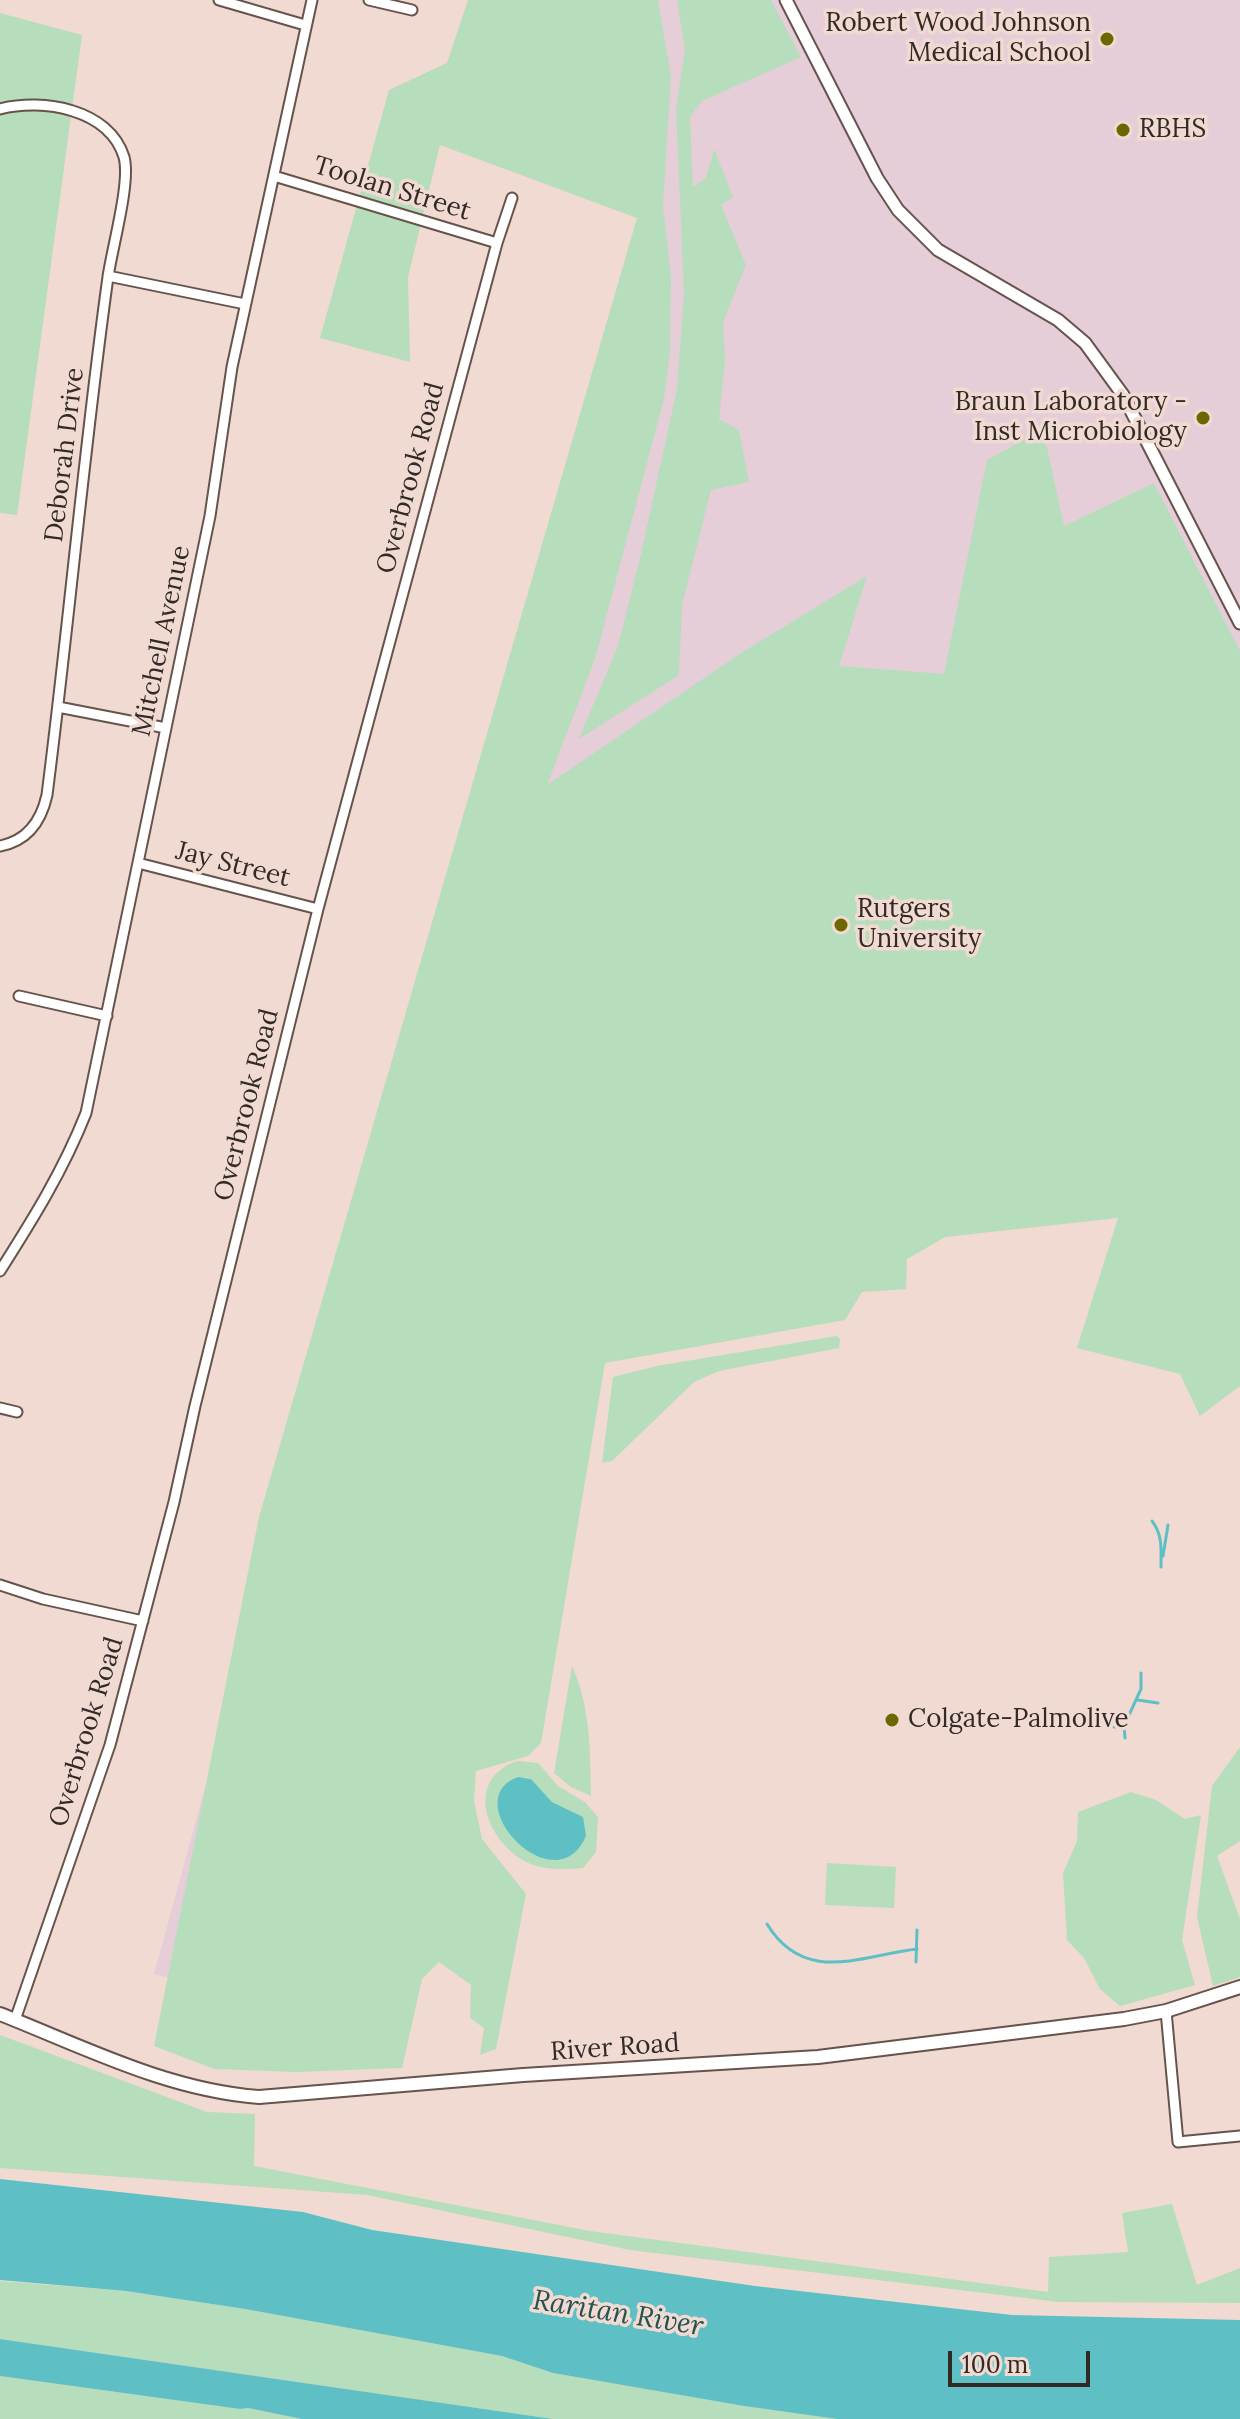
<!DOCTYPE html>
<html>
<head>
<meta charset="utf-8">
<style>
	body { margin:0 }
	#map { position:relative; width:1240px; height:2419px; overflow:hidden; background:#f1dad1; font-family:Lora,serif }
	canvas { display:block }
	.scale { position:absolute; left:948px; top:2351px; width:142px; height:36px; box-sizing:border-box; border:4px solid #322a26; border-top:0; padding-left:10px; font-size:24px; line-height:28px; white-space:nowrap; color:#322a26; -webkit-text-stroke:6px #f1dad1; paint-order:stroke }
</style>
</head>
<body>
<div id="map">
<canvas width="1240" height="2419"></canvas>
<div class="scale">100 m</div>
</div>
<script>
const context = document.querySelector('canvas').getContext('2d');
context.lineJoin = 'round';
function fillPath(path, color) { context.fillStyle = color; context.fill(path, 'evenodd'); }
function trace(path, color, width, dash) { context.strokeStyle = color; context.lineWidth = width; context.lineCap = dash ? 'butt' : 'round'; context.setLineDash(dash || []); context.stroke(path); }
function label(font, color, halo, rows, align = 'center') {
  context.font = font + ' Lora,serif'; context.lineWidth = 7; context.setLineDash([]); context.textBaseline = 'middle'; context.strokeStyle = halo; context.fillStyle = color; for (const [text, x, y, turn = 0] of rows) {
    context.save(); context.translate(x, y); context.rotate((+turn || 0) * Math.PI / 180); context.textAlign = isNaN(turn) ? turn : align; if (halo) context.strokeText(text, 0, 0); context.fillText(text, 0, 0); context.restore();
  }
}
fillPath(new Path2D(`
	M 469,0 L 1240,0 L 1240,1387 L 1161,1208 L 503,1295 L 279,2007 L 154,1974 L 519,642 L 642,214 Z`), '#e6ced9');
fillPath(new Path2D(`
	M 468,0 L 658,0 L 671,76 L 663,206 L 671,277 L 670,351 L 664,399 L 595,659 L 547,785 L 741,653 L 867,576 L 839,666 L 944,674 L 987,460 L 1043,429 L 1064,526 L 1154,483 L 1240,651 L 1240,1386 L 1200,1416 L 1180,1374 L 1077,1348 L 1118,1218 L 945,1237 L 907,1259 L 906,1289 L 862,1292 L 845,1320 L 605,1363 L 541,1743 L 528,1756 L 476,1771 L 474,1801 L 482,1839 L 526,1894 L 496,2049 L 480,2055 L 484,2028 L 470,2018 L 471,1985 L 439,1962 L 422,1979 L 402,2068 L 295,2072 L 214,2069 L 154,2046 L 259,1517 L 637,218 L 440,145 L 408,277 L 410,362 L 320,338 L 389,90 L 447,63 Z
	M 677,0 L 771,0 L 801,57 L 702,101 L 690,117 L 693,187 L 706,178 L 714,149 L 733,197 L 721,205 L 746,265 L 723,322 L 725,360 L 719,419 L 739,430 L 749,482 L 711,490 L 682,605 L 679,675 L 579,739 L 618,646 L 641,554 L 677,389 L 684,293 L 676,107 L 685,50 Z
	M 0,13 L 82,35 L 17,515 L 0,513 Z
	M 837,1336 L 840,1339 L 839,1348 L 719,1371 L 694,1382 L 612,1461 L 602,1463 L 613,1377 L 657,1366 Z
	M 572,1666 C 591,1708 590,1751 591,1796 L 571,1787 L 554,1773 Z
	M 1240,1747 L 1240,1841 L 1217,1856 L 1240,1919 L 1240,1977 L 1213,1986 L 1197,1917 L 1212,1786 Z
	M 517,1761 L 538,1763 L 558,1786 L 585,1802 L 598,1817 L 596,1852 L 583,1868 C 562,1870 540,1871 521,1859 C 484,1835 466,1779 517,1761 ZM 525,1777 L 531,1779 L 552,1802 L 578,1815 L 567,1857 L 543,1858 Z
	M 1131,1792 L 1156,1800 L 1185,1819 L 1201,1815 L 1182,1940 L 1195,1985 L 1120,2006 L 1100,1989 L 1084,1958 L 1067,1940 L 1063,1873 L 1077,1841 L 1078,1812 Z
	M 827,1863 L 896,1867 L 894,1908 L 825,1905 Z
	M 0,2035 L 207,2112 L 255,2114 L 254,2166 L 590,2231 L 1048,2292 L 1049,2257 L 1128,2252 L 1122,2213 L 1172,2204 L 1197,2285 L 1240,2268 L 1240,2303 L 1059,2302 L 630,2250 L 367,2195 L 0,2168 Z
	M 0,2281 L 126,2291 L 245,2309 L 502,2356 L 553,2373 L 744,2406 L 837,2419 L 553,2419 L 0,2339 Z
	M 0,2376 L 240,2409 L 248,2408 L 302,2419 L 0,2419 Z`), '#b6ddbc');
fillPath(new Path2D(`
	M 518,1777 L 531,1779 L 552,1802 L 583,1817 L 586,1836 C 555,1907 455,1800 518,1777 Z
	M 0,2179 L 303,2212 L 372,2230 L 755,2286 L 1012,2315 L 1240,2320 L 1240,2419 L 837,2419 L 744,2406 L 553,2373 L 502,2356 L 245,2309 L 126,2291 L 0,2280 Z
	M 0,2339 L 553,2419 L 302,2419 L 248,2408 L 240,2409 L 0,2376 Z`), '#5ec0c4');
trace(new Path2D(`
	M 1152,1521 C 1163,1535 1161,1550 1161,1567
	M 1163,1556 L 1168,1525
	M 1138,1700 L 1158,1703
	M 1114,1727 L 1124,1726
	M 1125,1738 L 1124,1726 L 1141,1689 L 1141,1673
	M 767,1924 C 805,1986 862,1955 917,1949
	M 916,1962 L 917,1930`), '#5ec0c4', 3);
const minor = new Path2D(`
	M 219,0 L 305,25
	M 369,0 L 412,10
	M 0,109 C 43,98 109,109 124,157 C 131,182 112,248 108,277 C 84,449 69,623 47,795 C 41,822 27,841 0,846
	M 274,176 L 497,243
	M 108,276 L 245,304
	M 58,707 L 166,728
	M 138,863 L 318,909
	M 19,996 L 107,1016
	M 0,1271 C 33,1219 63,1171 86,1113 L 210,516 L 232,367 L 312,0
	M 0,1408 L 17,1412
	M 0,1585 L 43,1599 L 143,1621
	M 1166,2011 L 1178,2142 L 1240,2136
	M 15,2020 L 110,1745 L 174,1502 L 195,1406 L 318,909 L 497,243 L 512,198`);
const tertiary = new Path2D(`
	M 786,0 L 877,178 L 898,210 L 938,250 L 1058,320 L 1085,343 L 1123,395 L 1240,623`);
const secondary = new Path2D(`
	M 0,2014 C 84,2047 167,2090 259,2097 L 523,2075 L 818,2057 L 1124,2019 L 1166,2011 L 1240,1987`);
trace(minor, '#66534b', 13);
trace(tertiary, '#66534b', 15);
trace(secondary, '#66534b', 16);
trace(minor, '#fff', 9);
trace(tertiary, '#fff', 11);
trace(secondary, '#fff', 12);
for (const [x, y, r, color] of [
	[1107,39,8,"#6d6700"],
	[1123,130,8,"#6d6700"],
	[1203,418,8,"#6d6700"],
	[841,925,8,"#6d6700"],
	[892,1720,8,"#6d6700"]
]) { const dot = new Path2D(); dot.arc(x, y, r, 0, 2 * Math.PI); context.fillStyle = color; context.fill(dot); trace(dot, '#f1dad1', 3); }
label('26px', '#322a26', '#f1dad1', [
	["Robert Wood Johnson",1091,24,"right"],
	["Medical School",1091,54,"right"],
	["RBHS",1139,130],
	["Braun Laboratory -",1187,403,"right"],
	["Inst Microbiology",1187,433,"right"],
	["Rutgers",857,910],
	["University",857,940],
	["Colgate-Palmolive",908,1720]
], 'left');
label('26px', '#322a26', '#f1dad1', [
	["Toolan Street",392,189,17],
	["Deborah Drive",65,455,-83],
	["Overbrook Road",411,478,-75],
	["Mitchell Avenue",162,641,-78],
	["Jay Street",233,865,14],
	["Overbrook Road",247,1105,-76],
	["Overbrook Road",87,1732,-73],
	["River Road",615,2048,-4]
]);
label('italic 28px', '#255152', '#f1dad1', [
	["Raritan River",618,2314,9]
]);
</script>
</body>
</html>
